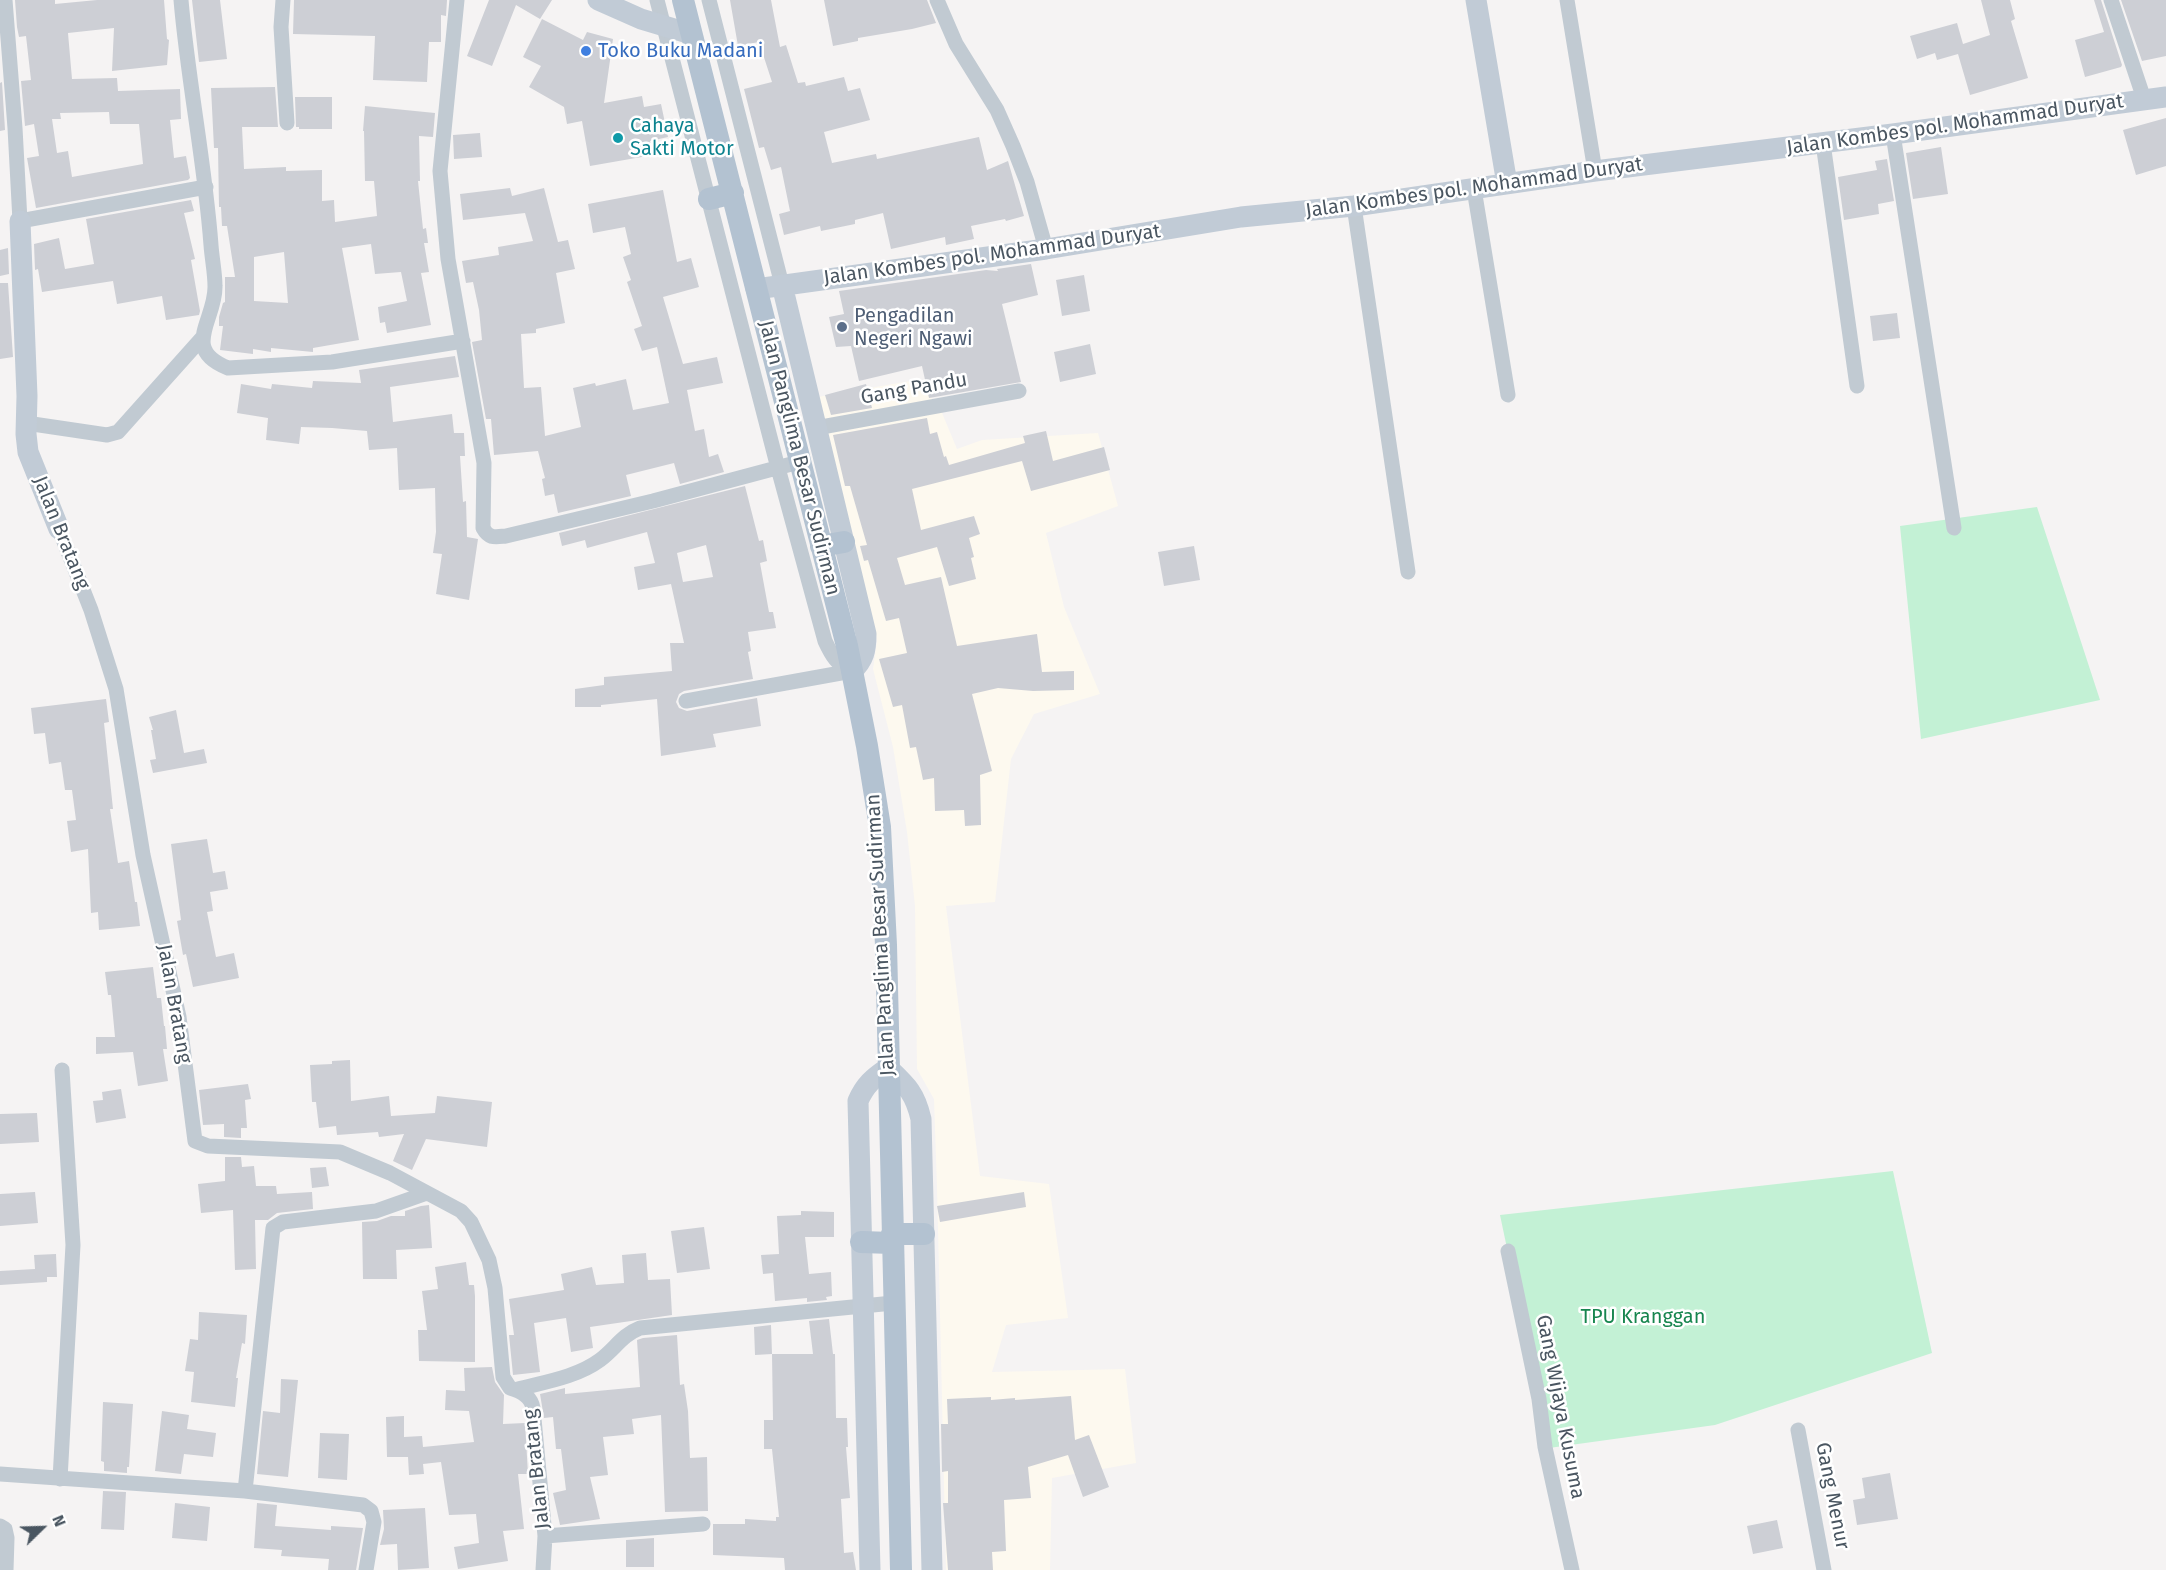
<!DOCTYPE html>
<html>
<head>
<meta charset="utf-8">
<style>
	body { margin:0 }
	#map { position:relative; width:2166px; height:1570px; overflow:hidden; background:#f5f3f3; font-family:"Fira Sans",sans-serif }
	canvas { display:block }
	.north { position:absolute; left:12px; top:1498px; width:60px; height:60px; -webkit-text-stroke:4px #fff; paint-order:stroke; rotate:67deg; font-size:16px; font-weight:700; line-height:24px; text-align:center; color:#4a5661 }
	.north::after { content:''; display:block; margin:auto; width:21px; height:27px; background:#4a5661; clip-path:polygon(50% 0,100% 100%,50% 72%,0 100%) }
</style>
</head>
<body>
<div id="map">
<canvas width="2166" height="1570"></canvas>
<div class="north">N</div>
</div>
<script>
const context = document.querySelector('canvas').getContext('2d');
context.lineJoin = 'round';
function fillPath(path, color) { context.fillStyle = color; context.fill(path, 'evenodd'); }
function trace(path, color, width, dash) { context.strokeStyle = color; context.lineWidth = width; context.lineCap = dash ? 'butt' : 'round'; context.setLineDash(dash || []); context.stroke(path); }
function label(font, color, halo, rows, align = 'center') {
  context.font = font + ' "Fira Sans",sans-serif'; context.lineWidth = 5; context.setLineDash([]); context.textBaseline = 'middle'; context.strokeStyle = halo; context.fillStyle = color; for (const [text, x, y, turn = 0] of rows) {
    context.save(); context.translate(x, y); context.rotate((+turn || 0) * Math.PI / 180); context.textAlign = isNaN(turn) ? turn : align; if (halo) context.strokeText(text, 0, 0); context.fillText(text, 0, 0); context.restore();
  }
}
fillPath(new Path2D(`
	M 916,380 L 940,408 L 957,449 L 982,440 L 1098,433 L 1118,506 L 1046,533 L 1064,607 L 1100,694 L 1034,714 L 1011,759 L 995,902 L 946,906 L 980,1176 L 1049,1184 L 1068,1318 L 1006,1325 L 992,1372 L 1125,1369 L 1136,1463 L 1052,1478 L 1050,1570 L 946,1570 L 937,1187 L 934,1099 L 917,1069 L 915,906 L 907,832 L 893,747 L 873,669 L 877,641 L 818,397 Z`), '#fdf9ef');
fillPath(new Path2D(`
	M 2037,507 L 2100,700 L 1921,739 L 1900,526 Z
	M 1893,1171 L 1932,1353 L 1715,1425 L 1549,1448 L 1500,1215 Z`), '#c3f1d5');
fillPath(new Path2D(`
	M 15,0 L 55,0 L 55,4 L 97,0 L 164,0 L 167,39 L 169,40 L 167,65 L 112,71 L 114,28 L 68,33 L 72,79 L 117,78 L 118,91 L 180,89 L 181,119 L 170,120 L 174,158 L 186,156 L 190,178 L 188,180 L 36,208 L 27,158 L 39,156 L 34,124 L 25,126 L 21,81 L 31,80 L 26,36 L 19,37 L 17,27 ZM 109,112 L 110,124 L 139,124 L 143,164 L 72,177 L 68,151 L 57,153 L 52,119 L 61,119 L 60,113 Z
	M 192,0 L 220,0 L 227,59 L 199,62 Z
	M 294,0 L 447,0 L 446,16 L 441,15 L 441,42 L 429,42 L 427,82 L 373,80 L 375,36 L 293,34 Z
	M 489,0 L 552,0 L 540,19 L 516,5 L 492,66 L 467,56 Z
	M 730,0 L 771,0 L 780,47 L 786,45 L 798,83 L 805,82 L 806,86 L 844,77 L 848,91 L 860,88 L 870,120 L 824,132 L 832,163 L 876,154 L 877,159 L 979,137 L 987,170 L 1008,161 L 1024,216 L 1006,221 L 1005,219 L 971,226 L 974,239 L 946,245 L 945,237 L 891,249 L 883,213 L 855,220 L 855,224 L 821,231 L 820,226 L 784,235 L 779,214 L 790,211 L 781,167 L 771,170 L 764,147 L 759,148 L 744,89 L 772,82 L 759,42 L 738,46 Z
	M 824,0 L 927,0 L 936,23 L 912,29 L 858,38 L 858,41 L 833,46 Z
	M 1981,0 L 2010,0 L 2015,19 L 2011,21 L 2028,78 L 1970,95 L 1958,54 L 1937,60 L 1935,53 L 1917,59 L 1910,36 L 1957,23 L 1963,44 L 1990,35 Z
	M 2094,0 L 2101,0 L 2122,65 L 2121,67 L 2085,77 L 2075,40 L 2104,32 Z
	M 2121,0 L 2166,0 L 2166,56 L 2142,61 Z
	M 542,19 L 583,40 L 587,32 L 613,39 L 604,103 L 642,96 L 644,107 L 661,104 L 668,137 L 650,141 L 653,155 L 590,166 L 582,121 L 567,124 L 564,107 L 529,87 L 541,66 L 523,57 Z
	M 2,82 L 5,130 L 0,131 L 0,83 Z
	M 275,87 L 278,127 L 242,127 L 244,169 L 286,167 L 286,171 L 322,170 L 322,201 L 334,200 L 335,222 L 377,216 L 374,181 L 365,181 L 364,131 L 363,131 L 365,106 L 435,113 L 433,137 L 419,136 L 420,181 L 418,181 L 423,229 L 426,228 L 428,243 L 424,243 L 429,272 L 421,273 L 431,325 L 387,333 L 385,322 L 380,323 L 378,307 L 407,301 L 401,272 L 375,274 L 371,244 L 342,248 L 359,340 L 313,348 L 313,352 L 271,348 L 271,352 L 253,349 L 253,354 L 220,350 L 223,326 L 219,326 L 219,317 L 223,303 L 225,302 L 225,277 L 235,277 L 227,226 L 222,226 L 221,207 L 219,207 L 218,148 L 214,148 L 211,88 ZM 284,252 L 288,303 L 254,301 L 254,257 Z
	M 295,97 L 332,97 L 332,129 L 299,129 L 299,127 L 296,127 Z
	M 2166,118 L 2166,166 L 2136,175 L 2123,130 Z
	M 480,133 L 482,157 L 454,159 L 453,135 Z
	M 1941,147 L 1948,194 L 1913,199 L 1906,153 Z
	M 1887,159 L 1894,201 L 1878,204 L 1879,214 L 1844,220 L 1838,177 L 1877,170 L 1875,161 Z
	M 510,188 L 512,196 L 544,188 L 558,242 L 568,240 L 575,269 L 556,273 L 565,323 L 536,329 L 536,333 L 521,334 L 524,388 L 541,387 L 545,436 L 581,427 L 573,388 L 595,383 L 596,386 L 626,379 L 633,410 L 669,403 L 657,347 L 642,351 L 634,329 L 642,326 L 627,282 L 631,280 L 623,257 L 631,254 L 625,227 L 593,233 L 588,204 L 663,190 L 677,262 L 691,258 L 699,287 L 663,297 L 683,364 L 717,357 L 723,383 L 687,390 L 695,431 L 704,429 L 709,457 L 718,454 L 724,472 L 680,484 L 674,463 L 626,475 L 631,496 L 558,513 L 554,494 L 545,496 L 542,479 L 545,478 L 538,451 L 494,455 L 491,419 L 486,419 L 472,342 L 482,340 L 479,310 L 473,282 L 466,283 L 462,261 L 499,255 L 498,247 L 533,241 L 525,213 L 463,220 L 460,194 Z
	M 191,200 L 194,211 L 184,213 L 195,259 L 191,260 L 200,311 L 199,315 L 166,320 L 162,296 L 117,304 L 113,281 L 42,292 L 38,269 L 35,270 L 34,244 L 59,238 L 65,269 L 94,264 L 86,219 Z
	M 8,248 L 9,274 L 0,276 L 0,250 Z
	M 1031,264 L 1038,295 L 1002,304 L 1021,382 L 929,398 L 922,366 L 859,381 L 851,346 L 836,347 L 829,317 L 844,314 L 839,291 L 986,270 L 998,271 L 997,269 Z
	M 1084,275 L 1090,311 L 1062,316 L 1056,280 Z
	M 0,283 L 8,283 L 13,357 L 0,359 Z
	M 1897,313 L 1900,338 L 1873,341 L 1870,316 Z
	M 1090,344 L 1096,374 L 1060,382 L 1054,352 Z
	M 455,356 L 459,377 L 390,387 L 393,422 L 452,414 L 454,433 L 464,433 L 465,456 L 460,456 L 463,502 L 466,501 L 467,537 L 478,539 L 469,600 L 436,594 L 442,554 L 433,553 L 436,532 L 435,488 L 399,490 L 397,448 L 369,450 L 367,431 L 332,428 L 301,427 L 299,444 L 266,440 L 268,418 L 237,413 L 241,384 L 271,389 L 272,384 L 312,388 L 313,381 L 361,383 L 359,370 Z
	M 866,384 L 872,408 L 831,415 L 825,395 Z
	M 927,418 L 930,434 L 937,432 L 944,457 L 946,456 L 949,465 L 1025,443 L 1023,436 L 1046,431 L 1053,461 L 1104,447 L 1110,470 L 1031,491 L 1022,461 L 912,489 L 921,530 L 974,516 L 980,534 L 969,538 L 974,557 L 971,558 L 976,579 L 949,586 L 937,547 L 897,558 L 905,585 L 941,577 L 957,646 L 1037,634 L 1042,672 L 1074,671 L 1074,690 L 1033,691 L 998,688 L 972,694 L 992,771 L 980,775 L 981,825 L 965,826 L 964,810 L 935,811 L 934,778 L 923,780 L 916,747 L 910,748 L 902,705 L 893,707 L 879,659 L 907,653 L 899,618 L 886,621 L 868,560 L 864,561 L 860,546 L 867,545 L 850,486 L 845,486 L 833,435 Z
	M 745,486 L 759,541 L 763,540 L 767,561 L 760,563 L 769,612 L 773,612 L 776,628 L 748,632 L 751,651 L 748,652 L 753,679 L 684,691 L 679,694 L 676,702 L 679,708 L 687,711 L 757,698 L 761,726 L 713,734 L 716,747 L 661,756 L 657,699 L 601,705 L 601,707 L 575,707 L 575,689 L 604,685 L 604,677 L 672,671 L 670,643 L 684,643 L 671,584 L 638,590 L 634,567 L 655,563 L 647,532 L 587,548 L 585,540 L 562,546 L 559,533 ZM 706,545 L 713,577 L 683,582 L 677,553 Z
	M 1194,546 L 1200,580 L 1164,586 L 1158,552 Z
	M 106,699 L 109,722 L 104,723 L 113,809 L 110,809 L 118,863 L 129,861 L 135,902 L 137,902 L 140,926 L 99,930 L 98,912 L 91,913 L 88,849 L 71,852 L 67,821 L 76,820 L 72,790 L 65,790 L 61,762 L 49,764 L 45,733 L 34,734 L 31,708 Z
	M 176,710 L 184,753 L 204,749 L 207,763 L 153,773 L 150,760 L 156,759 L 151,730 L 153,730 L 149,717 Z
	M 207,839 L 213,873 L 225,871 L 228,889 L 210,892 L 213,911 L 207,912 L 216,957 L 234,953 L 239,978 L 193,987 L 186,954 L 183,955 L 177,921 L 181,920 L 171,844 Z
	M 153,967 L 157,998 L 161,998 L 164,1026 L 165,1026 L 167,1049 L 163,1049 L 168,1081 L 138,1086 L 133,1052 L 96,1054 L 96,1037 L 115,1037 L 111,995 L 108,995 L 105,972 Z
	M 350,1060 L 351,1101 L 389,1096 L 391,1116 L 435,1113 L 437,1096 L 492,1102 L 487,1147 L 426,1139 L 412,1170 L 393,1161 L 404,1134 L 379,1137 L 378,1132 L 337,1135 L 336,1126 L 319,1128 L 316,1102 L 312,1102 L 310,1065 L 332,1064 L 332,1061 Z
	M 248,1084 L 251,1099 L 245,1100 L 247,1128 L 241,1128 L 241,1138 L 224,1137 L 224,1124 L 203,1125 L 199,1090 Z
	M 121,1089 L 126,1118 L 96,1123 L 93,1101 L 103,1100 L 102,1092 Z
	M 37,1113 L 39,1142 L 0,1144 L 0,1114 Z
	M 225,1157 L 241,1157 L 242,1167 L 254,1166 L 256,1186 L 276,1186 L 277,1194 L 312,1192 L 313,1209 L 277,1213 L 268,1220 L 255,1220 L 256,1269 L 235,1270 L 233,1210 L 201,1213 L 198,1184 L 225,1181 Z
	M 326,1167 L 329,1186 L 312,1188 L 310,1168 Z
	M 35,1192 L 38,1223 L 0,1226 L 0,1194 Z
	M 1024,1192 L 1026,1207 L 940,1222 L 937,1206 Z
	M 429,1205 L 432,1248 L 396,1250 L 397,1279 L 363,1279 L 362,1222 L 377,1221 L 391,1216 L 405,1216 L 405,1211 L 421,1206 Z
	M 801,1211 L 834,1212 L 834,1237 L 805,1237 L 809,1274 L 831,1272 L 832,1296 L 826,1297 L 827,1300 L 807,1302 L 807,1298 L 775,1301 L 773,1273 L 763,1274 L 761,1255 L 779,1254 L 777,1216 L 801,1215 Z
	M 704,1227 L 710,1269 L 677,1273 L 671,1231 Z
	M 646,1253 L 648,1280 L 670,1279 L 672,1315 L 590,1327 L 593,1348 L 571,1352 L 566,1318 L 534,1323 L 540,1372 L 513,1375 L 509,1335 L 514,1335 L 509,1299 L 564,1290 L 561,1274 L 592,1267 L 596,1285 L 624,1283 L 622,1255 Z
	M 56,1254 L 57,1277 L 47,1277 L 47,1282 L 0,1285 L 0,1271 L 35,1269 L 34,1255 Z
	M 466,1262 L 469,1285 L 474,1285 L 475,1296 L 475,1362 L 419,1361 L 418,1330 L 427,1330 L 422,1291 L 438,1289 L 435,1267 Z
	M 199,1312 L 247,1315 L 245,1344 L 242,1343 L 236,1378 L 238,1378 L 235,1407 L 191,1402 L 194,1372 L 185,1371 L 190,1339 L 198,1340 Z
	M 829,1319 L 833,1354 L 835,1354 L 836,1418 L 847,1418 L 848,1447 L 846,1447 L 850,1498 L 841,1499 L 844,1553 L 853,1552 L 856,1570 L 785,1570 L 784,1558 L 713,1555 L 713,1524 L 745,1524 L 745,1519 L 776,1521 L 776,1517 L 779,1517 L 772,1449 L 764,1449 L 764,1420 L 773,1420 L 772,1354 L 813,1354 L 809,1321 Z
	M 771,1325 L 772,1354 L 755,1355 L 754,1327 Z
	M 677,1335 L 680,1385 L 684,1384 L 688,1411 L 690,1458 L 707,1457 L 708,1511 L 665,1512 L 661,1415 L 632,1419 L 634,1434 L 603,1437 L 608,1475 L 590,1477 L 600,1519 L 560,1525 L 553,1493 L 566,1490 L 561,1449 L 556,1449 L 553,1417 L 544,1418 L 540,1394 L 565,1388 L 565,1394 L 640,1387 L 637,1340 L 643,1338 Z
	M 492,1367 L 495,1382 L 504,1395 L 503,1424 L 525,1423 L 528,1474 L 518,1474 L 524,1529 L 503,1531 L 508,1561 L 458,1569 L 454,1547 L 479,1543 L 476,1514 L 449,1515 L 441,1462 L 423,1464 L 424,1474 L 409,1475 L 408,1457 L 387,1457 L 386,1417 L 404,1416 L 404,1437 L 422,1436 L 423,1447 L 474,1442 L 469,1411 L 445,1410 L 446,1390 L 465,1391 L 464,1368 Z
	M 281,1379 L 298,1380 L 288,1477 L 257,1474 L 263,1411 L 280,1413 Z
	M 1071,1396 L 1075,1440 L 1089,1435 L 1109,1487 L 1083,1497 L 1068,1455 L 1028,1467 L 1031,1498 L 1004,1500 L 1006,1551 L 992,1552 L 993,1570 L 948,1570 L 943,1503 L 948,1503 L 948,1471 L 942,1472 L 941,1424 L 948,1424 L 947,1399 L 991,1397 L 991,1400 L 1015,1398 L 1015,1400 Z
	M 103,1402 L 133,1404 L 129,1467 L 127,1467 L 127,1473 L 104,1471 L 104,1462 L 101,1461 Z
	M 162,1411 L 189,1415 L 187,1429 L 216,1433 L 213,1457 L 184,1454 L 181,1474 L 155,1471 Z
	M 320,1433 L 349,1434 L 347,1480 L 318,1478 Z
	M 1890,1473 L 1898,1519 L 1857,1525 L 1853,1500 L 1865,1498 L 1862,1478 Z
	M 103,1491 L 126,1492 L 124,1530 L 101,1529 Z
	M 175,1503 L 210,1507 L 207,1541 L 172,1538 Z
	M 257,1503 L 277,1505 L 275,1526 L 331,1530 L 331,1526 L 363,1528 L 356,1570 L 328,1570 L 329,1559 L 281,1556 L 282,1550 L 254,1548 Z
	M 425,1508 L 429,1568 L 398,1570 L 397,1544 L 380,1545 L 384,1529 L 383,1510 Z
	M 1777,1520 L 1783,1548 L 1753,1554 L 1747,1526 Z
	M 654,1538 L 654,1567 L 626,1567 L 626,1540 Z`), '#cdcfd5');
trace(new Path2D(`
	M 5,0 L 15,128 L 20,221 L 206,187
	M 181,0 C 188,82 205,163 211,245 C 212,259 215,273 215,286 C 216,320 180,349 228,368 L 332,362 L 463,341
	M 283,0 L 281,27 L 287,123
	M 457,0 L 440,171 L 448,259 L 484,463 L 483,528 C 489,539 495,537 506,536 L 653,501 L 799,462
	M 657,0 L 778,468 L 825,641 C 831,654 838,667 852,671
	M 709,0 L 782,285
	M 937,0 L 956,44 L 997,110 L 1013,146 L 1027,182 L 1046,249
	M 1567,0 L 1595,171
	M 2111,0 L 2144,99
	M 1893,134 L 1954,528
	M 1823,143 L 1857,386
	M 1474,189 L 1508,395
	M 1354,206 L 1408,572
	M 26,423 L 107,435 L 118,432 L 202,338
	M 816,428 L 1019,391
	M 59,529 L 91,610 L 116,689 L 143,855 L 179,1017 L 195,1141 L 208,1146 L 340,1152 L 390,1173 L 461,1211 L 471,1222 L 489,1260 L 495,1288 L 503,1377 L 510,1388 C 521,1391 531,1396 533,1408 L 545,1536 L 543,1570
	M 686,701 L 852,671
	M 1508,1251 L 1539,1399 L 1545,1447 L 1572,1570
	M 518,1389 C 545,1382 577,1377 600,1360 C 615,1349 622,1335 640,1328 L 893,1303
	M 1798,1430 L 1824,1570
	M 0,1474 L 245,1491 L 363,1505 L 371,1511 L 374,1522 L 366,1570
	M 60,1479 L 73,1245 L 62,1070
	M 245,1491 L 273,1228 L 283,1222 L 376,1211 L 427,1193
	M 0,1526 L 5,1529 L 7,1538 L 6,1570
	M 545,1536 L 703,1524`), '#c1cad2', 15);
trace(new Path2D(`
	M 598,0 L 641,19 L 691,34
	M 1476,0 L 1507,184
	M 20,221 L 27,396 L 26,434 L 28,452 L 59,529
	M 782,285 L 866,634 C 866,650 864,660 852,671
	M 756,289 L 1046,249 L 1241,217 L 1354,206 L 1595,171 L 1893,134 L 2166,97
	M 870,1570 L 858,1101 C 865,1085 873,1078 888,1068 C 907,1086 915,1093 921,1119 L 932,1570`), '#c1cbd6', 21);
trace(new Path2D(`
	M 683,0 L 847,646 L 867,746 L 880,827 L 886,945 L 901,1570
	M 709,199 L 733,193
	M 821,546 L 844,542
	M 892,1234 L 924,1234
	M 861,1242 L 892,1243`), '#b3c2d1', 22);
for (const [x, y, r, color] of [
	[586,51,6,"#3f7fe0"],
	[618,138,6,"#0f9aa8"],
	[842,327,6,"#5c6f8a"]
]) { const dot = new Path2D(); dot.arc(x, y, r, 0, 2 * Math.PI); context.fillStyle = color; context.fill(dot); trace(dot, '#fff', 2); }
label('20px', '#366cbe', '#fff', [
	["Toko Buku Madani",598,51]
], 'left');
label('20px', '#4a5661', '#fff', [
	["Jalan Kombes pol. Mohammad Duryat",1955,125,-8],
	["Jalan Kombes pol. Mohammad Duryat",1474,188,-8],
	["Jalan Kombes pol. Mohammad Duryat",992,255,-8],
	["Gang Pandu",914,389,-10],
	["Jalan Panglima Besar Sudirman",799,458,76],
	["Jalan Bratang",61,533,68],
	["Jalan Panglima Besar Sudirman",881,935,-93],
	["Jalan Bratang",174,1004,80],
	["Gang Wijaya Kusuma",1560,1407,79],
	["Jalan Bratang",537,1469,-96],
	["Gang Menur",1832,1496,79]
]);
label('20px', '#0d838f', '#fff', [
	["Cahaya",630,126],
	["Sakti Motor",630,149]
], 'left');
label('20px', '#4e5e75', '#fff', [
	["Pengadilan",854,316],
	["Negeri Ngawi",854,339]
], 'left');
label('20px', '#17864f', '#fff', [
	["TPU Kranggan",1643,1317]
]);
</script>
</body>
</html>
